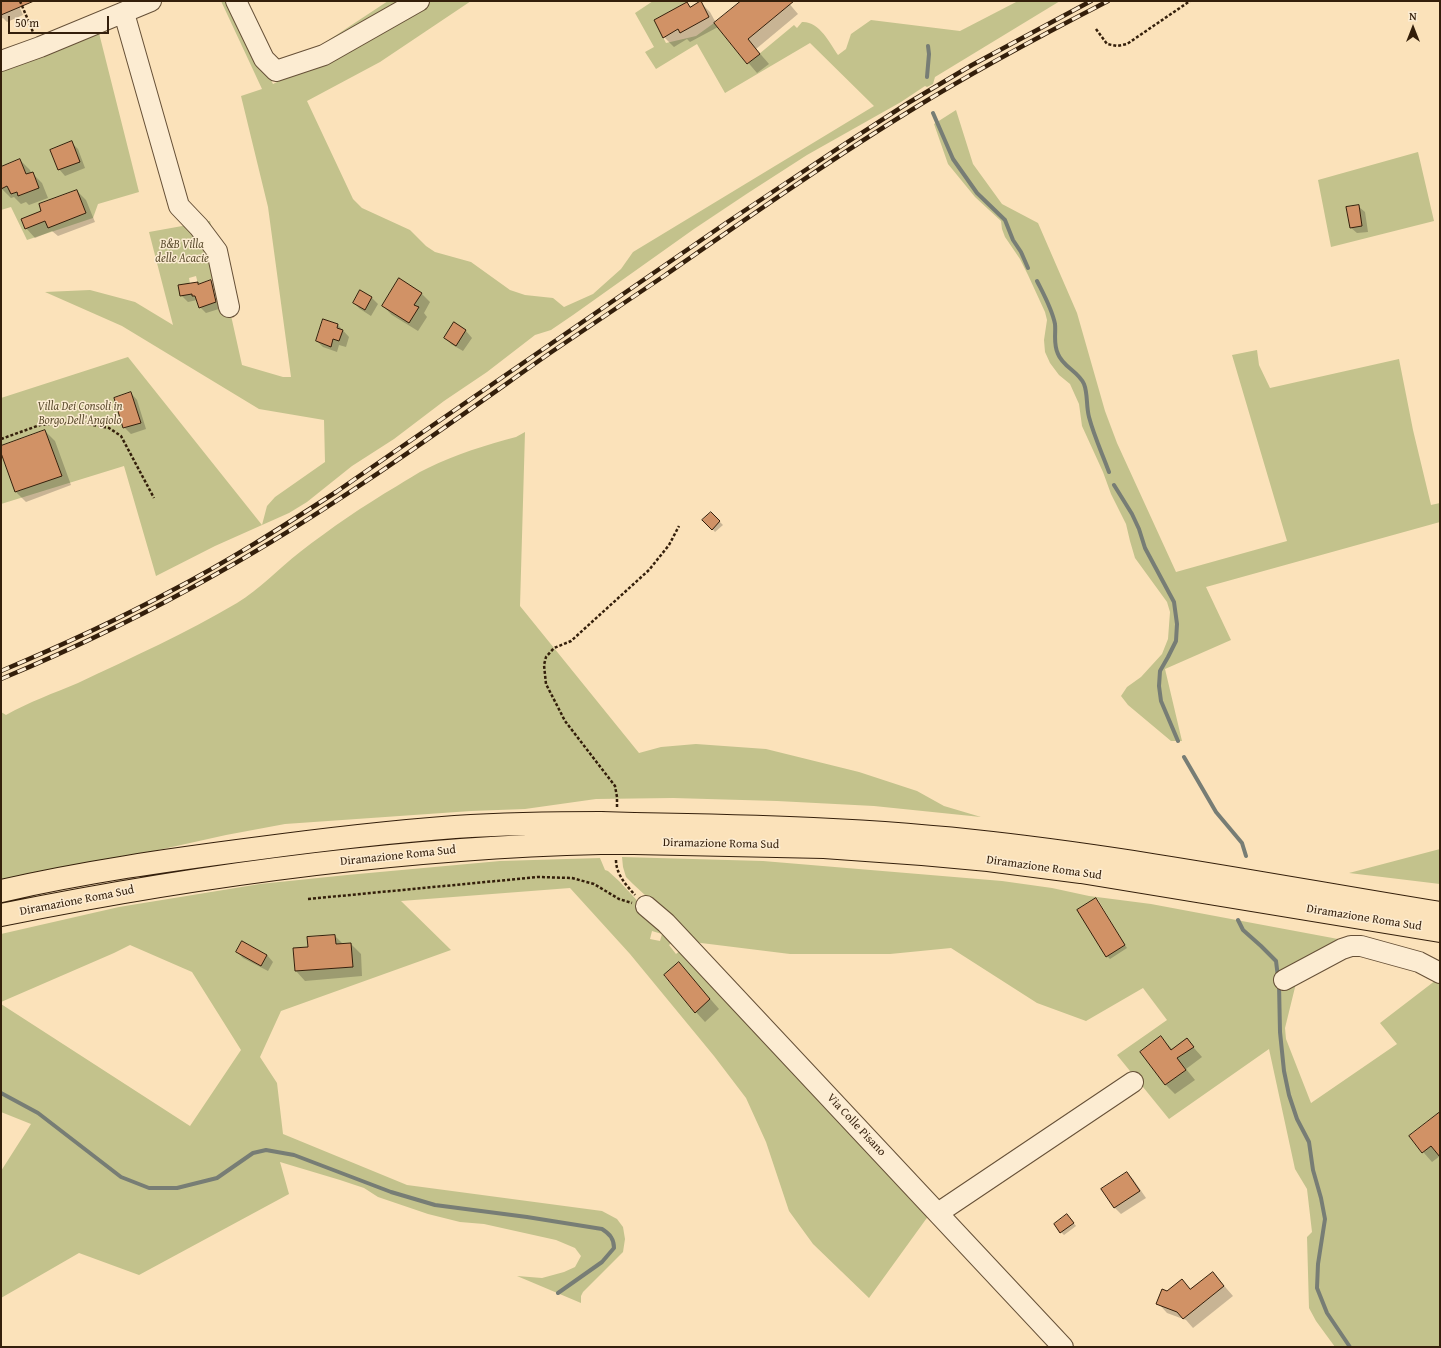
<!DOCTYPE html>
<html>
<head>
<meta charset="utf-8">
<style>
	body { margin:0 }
	#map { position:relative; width:1441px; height:1348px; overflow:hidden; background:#fbe2ba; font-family:"Gentium Book Plus",serif }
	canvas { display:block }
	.frame { position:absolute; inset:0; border:2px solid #341f0b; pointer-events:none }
	.north { position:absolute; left:1393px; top:8px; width:40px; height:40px; -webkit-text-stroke:3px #fcecd2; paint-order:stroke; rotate:0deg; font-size:11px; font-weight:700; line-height:16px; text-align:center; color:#341f0b }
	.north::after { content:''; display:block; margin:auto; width:14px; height:18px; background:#341f0b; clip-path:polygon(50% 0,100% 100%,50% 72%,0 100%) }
	.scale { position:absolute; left:8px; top:16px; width:101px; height:18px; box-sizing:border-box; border:2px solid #341f0b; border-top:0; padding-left:5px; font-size:12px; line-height:14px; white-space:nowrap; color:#341f0b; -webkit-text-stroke:3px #fcecd2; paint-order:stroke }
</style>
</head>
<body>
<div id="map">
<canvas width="1441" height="1348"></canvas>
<div class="frame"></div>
<div class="north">N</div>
<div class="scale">50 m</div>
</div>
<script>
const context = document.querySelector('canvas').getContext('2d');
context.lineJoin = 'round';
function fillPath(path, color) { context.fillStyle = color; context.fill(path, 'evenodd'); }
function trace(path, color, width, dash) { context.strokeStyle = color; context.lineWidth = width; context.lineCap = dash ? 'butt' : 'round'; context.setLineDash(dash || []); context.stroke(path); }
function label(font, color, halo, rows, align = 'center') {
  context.font = font + ' "Gentium Book Plus",serif'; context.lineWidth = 3; context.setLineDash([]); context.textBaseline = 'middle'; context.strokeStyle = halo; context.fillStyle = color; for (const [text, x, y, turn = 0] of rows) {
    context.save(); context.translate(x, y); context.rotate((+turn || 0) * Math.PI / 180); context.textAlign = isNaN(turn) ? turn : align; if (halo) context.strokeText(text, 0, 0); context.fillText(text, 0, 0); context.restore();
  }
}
fillPath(new Path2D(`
	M 221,1 L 231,1 L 273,84 L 366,38 L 426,1 L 471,1 L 380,62 L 307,101 L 353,199 L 362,208 L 410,230 L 426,246 L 435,252 L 471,262 L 510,290 L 525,295 L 553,298 L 564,307 L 593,294 L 621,269 L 633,252 L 874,106 L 810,43 L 725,93 L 697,44 L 656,69 L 645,52 L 654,47 L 635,13 L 653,1 L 686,1 L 687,2 L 654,20 L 666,43 L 696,36 L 714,23 L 747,64 L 794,25 L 797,28 L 802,22 C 819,21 830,43 838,55 L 846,49 L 851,34 L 871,20 L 960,31 L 1018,1 L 1060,1 L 935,77 L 933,84 L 927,87 L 925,86 L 901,102 L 807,155 L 748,193 L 694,229 L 573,315 L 551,330 L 535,335 L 487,372 L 444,401 L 394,439 L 352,466 L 307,502 L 289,513 L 215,546 L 156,576 L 124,466 L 1,504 L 1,453 L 16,492 L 62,475 L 45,430 L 1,446 L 1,398 L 128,357 L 262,525 L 267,506 L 275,497 L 325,462 L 324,420 L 259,409 L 122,326 L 45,292 L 90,290 L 135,302 L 173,325 L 149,232 L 210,221 L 242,365 L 283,377 L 291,377 L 268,207 L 241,96 L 262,89 ZM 196,276 L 198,284 L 215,278 L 222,300 L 199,308 L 195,296 L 192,296 L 189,278 ZM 360,291 L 372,297 L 365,310 L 353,303 ZM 323,319 L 338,324 L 337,328 L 343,330 L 339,341 L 333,339 L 330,346 L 316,341 ZM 131,392 L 141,422 L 124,428 L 114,398 Z
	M 388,1 L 408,1 L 297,61 Z
	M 98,29 L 139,192 L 98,204 L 93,218 L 27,240 L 11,207 L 1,210 L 1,189 L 7,186 L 11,194 L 17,192 L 18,196 L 39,188 L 33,172 L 26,174 L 20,159 L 1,167 L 1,66 ZM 72,142 L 58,170 L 50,150 ZM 77,190 L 86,213 L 48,227 L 39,204 ZM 29,216 L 33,226 L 25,229 L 21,219 Z
	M 956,110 L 973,164 L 1002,204 L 1038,223 L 1077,313 L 1105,411 L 1117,443 L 1176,572 L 1287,541 L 1232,355 L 1257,350 L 1259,365 L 1270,388 L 1399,359 L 1413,430 L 1431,505 L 1440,503 L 1440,522 L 1206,587 L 1231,640 L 1165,669 L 1182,741 L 1171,741 L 1128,705 L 1121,696 L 1127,687 L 1141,677 L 1162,654 L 1168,639 L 1170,612 L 1167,602 L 1135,558 L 1130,541 L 1126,524 L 1111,494 L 1103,472 L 1082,426 L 1079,404 L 1070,384 L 1059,375 L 1050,363 L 1045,352 L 1044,340 L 1047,320 L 1045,312 L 1028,275 L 1020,259 L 1005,237 L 1002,229 L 1001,221 L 975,197 L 948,164 L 934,124 Z
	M 1418,152 L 1434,221 L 1331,247 L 1318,180 ZM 1359,205 L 1362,226 L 1350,227 L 1346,208 Z
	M 525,432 L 520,606 L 639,753 L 661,747 L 696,744 L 766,749 L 859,772 L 917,791 L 944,806 L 981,817 L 874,806 L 777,801 L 673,798 L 596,799 L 525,809 L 471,811 L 285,824 L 226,835 L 1,885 L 1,712 L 6,715 C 29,702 54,693 78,683 C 131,658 186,633 237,603 C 260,589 278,569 300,552 C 331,528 363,506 397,486 C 407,480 417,473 428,468 C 456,454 486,445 516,437 Z
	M 1440,849 L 1440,884 L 1349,873 Z
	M 622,857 L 763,861 L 1002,881 L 1052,888 L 1089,896 L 1151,904 L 1354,942 L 1300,967 L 1285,1028 L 1286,1039 L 1311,1103 L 1397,1044 L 1380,1023 L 1440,977 L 1440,1117 L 1437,1114 L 1409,1136 L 1422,1153 L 1431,1146 L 1439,1155 L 1440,1154 L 1440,1347 L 1335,1347 L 1316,1321 L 1309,1308 L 1307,1237 L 1312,1232 L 1307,1189 L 1295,1169 L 1269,1049 L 1169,1119 L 1117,1055 L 1167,1020 L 1143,988 L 1086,1021 L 1037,1003 L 951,948 L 890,954 L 790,954 L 693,942 L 672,920 L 633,884 L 626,877 L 623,867 ZM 1097,898 L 1125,945 L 1106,956 L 1078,910 ZM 1161,1036 L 1171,1050 L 1193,1047 L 1177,1058 L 1186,1070 L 1165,1085 L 1140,1052 Z
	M 600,858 L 605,870 L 608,871 L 619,881 L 929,1215 L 869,1298 L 813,1244 L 789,1211 L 766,1142 L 746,1098 L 714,1056 L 630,954 L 570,888 L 401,901 L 451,950 L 281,1011 L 260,1057 L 277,1083 L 283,1134 L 407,1185 L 602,1211 L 617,1219 L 623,1227 L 625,1239 L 623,1252 L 583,1292 L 581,1296 L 581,1303 L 517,1276 L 542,1278 L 564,1272 L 575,1267 L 581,1256 L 575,1248 L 556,1240 L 484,1224 L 460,1222 L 428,1214 L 378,1197 L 364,1188 L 340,1180 L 280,1162 L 289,1194 L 139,1275 L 79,1253 L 1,1298 L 1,1171 L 31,1124 L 1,1112 L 1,1004 L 190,1126 L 241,1050 L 192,972 L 130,945 L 114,953 L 1,1002 L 1,934 L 119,907 L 260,884 L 347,875 L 500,861 ZM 652,931 L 662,934 L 660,941 L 650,939 ZM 335,935 L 336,944 L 351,943 L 353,967 L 295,971 L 293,948 L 308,947 L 308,937 ZM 242,941 L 267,955 L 261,966 L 236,952 ZM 674,941 L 681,950 L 676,954 L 669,945 ZM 679,962 L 710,999 L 695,1012 L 664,976 Z`), '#c3c28c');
fillPath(new Path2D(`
	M 1,1 L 17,1 L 23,15 L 7,22 L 3,18 L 1,19 Z
	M 742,1 L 787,1 L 798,14 L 756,49 L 769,64 L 757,73 L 718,27 L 690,42 L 687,39 L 674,47 L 664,37 L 687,3 L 691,8 L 700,2 L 710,12 L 716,23 Z
	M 72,143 L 78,149 L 85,168 L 65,176 L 59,169 Z
	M 20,160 L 30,170 L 31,173 L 32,173 L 42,183 L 48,198 L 29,205 L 26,202 L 21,204 L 14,197 L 11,198 L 1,188 L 1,168 Z
	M 77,191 L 86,200 L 95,222 L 58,236 L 52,231 L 35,238 L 26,228 L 42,211 Z
	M 1358,206 L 1365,212 L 1368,232 L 1357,233 L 1350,227 Z
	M 211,281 L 217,287 L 222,308 L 206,313 L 200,307 L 197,300 L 188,302 L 181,295 L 197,283 L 199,285 Z
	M 361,292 L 372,298 L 378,304 L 371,316 L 360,309 L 354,303 Z
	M 421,293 L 430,302 L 424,313 L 427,317 L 418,331 L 392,315 L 383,306 Z
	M 324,320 L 338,325 L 349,337 L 346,347 L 339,345 L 337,352 L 323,347 L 317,341 Z
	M 454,324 L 466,331 L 472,338 L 463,351 L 451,344 L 445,337 Z
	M 131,393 L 137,400 L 146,429 L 131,434 L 124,427 Z
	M 45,431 L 55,441 L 71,485 L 26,502 L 16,492 L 1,447 Z
	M 711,513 L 723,525 L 715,532 L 704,520 Z
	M 1096,899 L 1127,948 L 1110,959 L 1107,956 Z
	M 335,936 L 344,945 L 351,944 L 361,954 L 362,976 L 305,981 L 296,971 L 294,949 L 309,948 Z
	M 237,952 L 267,955 L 273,962 L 268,971 L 243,958 Z
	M 679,963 L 719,1009 L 705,1022 L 696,1012 Z
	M 1161,1038 L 1173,1050 L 1187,1040 L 1202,1057 L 1186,1069 L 1195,1080 L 1175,1094 L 1166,1085 L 1141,1052 Z
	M 1440,1118 L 1440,1156 L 1432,1162 L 1410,1137 Z
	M 1127,1173 L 1133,1179 L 1146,1198 L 1121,1214 L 1115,1208 L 1103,1189 Z
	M 1070,1218 L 1076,1226 L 1064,1235 L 1061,1232 Z
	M 1213,1273 L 1233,1296 L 1193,1328 L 1186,1320 L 1167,1313 L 1158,1303 L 1182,1280 L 1191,1290 Z`), '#0003');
trace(new Path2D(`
	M 927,77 L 929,54 L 928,46
	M 933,113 L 953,159 L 977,193 L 1005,220 L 1013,240 L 1021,252 L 1028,268
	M 1037,281 C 1044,295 1052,309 1055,324 C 1056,334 1053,344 1058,354 C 1063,367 1078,371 1084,384 C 1088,394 1086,406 1089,417 C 1094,436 1102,453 1109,472
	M 1114,485 L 1132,514 L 1139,529 L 1145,548 L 1174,602 L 1177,624 L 1176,641 L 1168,657 L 1160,671 L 1159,686 L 1161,701 L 1178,741
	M 1184,757 L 1216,812 L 1242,843 L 1246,856
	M 1238,920 L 1243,930 L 1261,946 L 1276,961 L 1278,977
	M 1279,984 L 1280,1032 L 1284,1071 L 1289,1095 L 1297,1119 L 1309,1142 L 1313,1170 L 1321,1198 L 1325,1219 L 1318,1264 L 1317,1288 L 1327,1313 L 1350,1347
	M 1,1093 L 38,1113 L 121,1177 L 149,1188 L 177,1188 L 217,1178 L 253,1153 L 266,1150 L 294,1155 L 391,1192 L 435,1205 L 527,1217 L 602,1229 C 610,1234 614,1239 614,1248 L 602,1262 L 558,1293`), '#777d75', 4);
const building = new Path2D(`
	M 1,1 L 34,1 L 1,15 Z
	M 701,1 L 709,17 L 680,33 L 678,29 L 663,38 L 654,20 L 687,2 L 690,7 Z
	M 741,1 L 794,1 L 748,39 L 760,54 L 747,64 L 714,23 Z
	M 72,141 L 80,162 L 58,170 L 50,150 Z
	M 20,159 L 26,174 L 33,172 L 39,188 L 18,196 L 17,192 L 11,194 L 7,186 L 1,189 L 1,167 Z
	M 77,190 L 86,213 L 48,228 L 45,221 L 25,229 L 21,219 L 41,211 L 39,204 Z
	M 1359,205 L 1362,226 L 1350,228 L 1346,207 Z
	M 399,278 L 422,293 L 414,305 L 419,307 L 409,323 L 382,306 Z
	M 211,280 L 216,302 L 199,308 L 195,296 L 192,296 L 192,294 L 180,296 L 178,285 L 198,282 L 198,284 Z
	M 360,290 L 372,297 L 365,310 L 353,303 Z
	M 323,319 L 338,324 L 337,328 L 343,330 L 339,341 L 333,339 L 331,347 L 316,341 Z
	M 454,322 L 466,330 L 456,346 L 444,338 Z
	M 131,392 L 141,423 L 123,428 L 114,398 Z
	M 45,430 L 62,476 L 15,492 L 1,453 L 1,446 Z
	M 711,512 L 720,521 L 712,530 L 702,520 Z
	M 1096,898 L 1125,945 L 1106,957 L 1077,910 Z
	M 335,935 L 336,944 L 351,943 L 353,967 L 295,971 L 293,948 L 308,947 L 307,937 Z
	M 242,941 L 267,955 L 261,966 L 236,952 Z
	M 679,962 L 710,999 L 695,1013 L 664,975 Z
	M 1161,1036 L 1171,1050 L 1187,1038 L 1194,1047 L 1177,1058 L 1186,1070 L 1165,1085 L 1140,1052 Z
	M 1440,1112 L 1440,1157 L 1431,1146 L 1422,1153 L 1409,1136 Z
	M 1127,1172 L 1140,1191 L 1114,1208 L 1101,1189 Z
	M 1067,1214 L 1074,1223 L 1060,1233 L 1054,1224 Z
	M 1213,1272 L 1224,1286 L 1183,1319 L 1177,1312 L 1156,1304 L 1162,1289 L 1167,1291 L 1182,1279 L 1190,1289 Z`);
fillPath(building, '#d19266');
trace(building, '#341f0b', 1);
const minor = new Path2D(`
	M 236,1 L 264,59 L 276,71 L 324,55 L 419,1
	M 124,13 L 179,206 L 199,227 L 217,251 L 229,307
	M 1,61 L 40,47 L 151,1
	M 646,906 L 666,923 L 1063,1347
	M 1284,980 L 1342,949 L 1351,946 L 1361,946 L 1419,962 L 1440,973
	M 938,1213 L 1133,1082`);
const highway = new Path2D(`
	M 634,824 C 753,826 873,829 992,843 C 1142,860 1292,889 1440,913
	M 634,843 L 824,847 L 922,854 L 988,860 L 1081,872 L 1440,931
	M 1,891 C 84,872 168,860 253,849 C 320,840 387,832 455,827 C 503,824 552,823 601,823
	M 1,915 C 199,875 399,848 601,843`);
trace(minor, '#665037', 22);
trace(highway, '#341f0b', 24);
trace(new Path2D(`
	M 20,1 L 33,32
	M 1096,29 L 1107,44 L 1117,46 L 1127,44 L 1190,1
	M 1,439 L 40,425 L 78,422 L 109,428 L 121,436 L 154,498
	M 617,807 L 617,797 L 615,786 L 565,721 L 546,684 L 544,665 L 546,657 L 554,648 L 571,641 L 649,570 L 669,545 L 679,526
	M 616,860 C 616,874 626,885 635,895
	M 308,899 L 538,877 L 572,878 L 594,884 L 619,899 L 632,903`), '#341f0b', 2.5, [3, 2]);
trace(minor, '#fcecd2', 20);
trace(highway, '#fbe2ba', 22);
const rail = new Path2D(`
	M 1,671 C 58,647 115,621 169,592 C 227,562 282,527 336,492 L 726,223 L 843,145 L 908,103 L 972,65 L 1091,1
	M 1,679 C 75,648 148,613 218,573 C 334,508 442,429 550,353 C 588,327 626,302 664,276 C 746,219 828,161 913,109 C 976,70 1042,35 1108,1`);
trace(rail, '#341f0b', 4.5);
trace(rail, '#fcecd2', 3, [9]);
const highwayBridge = new Path2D(`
	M 601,823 L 634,824
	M 601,843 L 634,843`);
trace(highwayBridge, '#341f0b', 24, []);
trace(highwayBridge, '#fbe2ba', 22);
label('italic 12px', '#5f5032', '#fcecd2', [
	["B&B Villa",182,245],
	["delle Acacie",182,259],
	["Villa Dei Consoli in",80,407],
	["Borgo Dell'Angiolo",80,421]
]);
label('12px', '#341f0b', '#fcecd2', [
	["Diramazione Roma Sud",721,844,1],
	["Diramazione Roma Sud",398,856,-6],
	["Diramazione Roma Sud",1044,868,8],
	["Diramazione Roma Sud",77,901,-11],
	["Diramazione Roma Sud",1364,918,9],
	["Via Colle Pisano",856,1125,47]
]);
</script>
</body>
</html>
